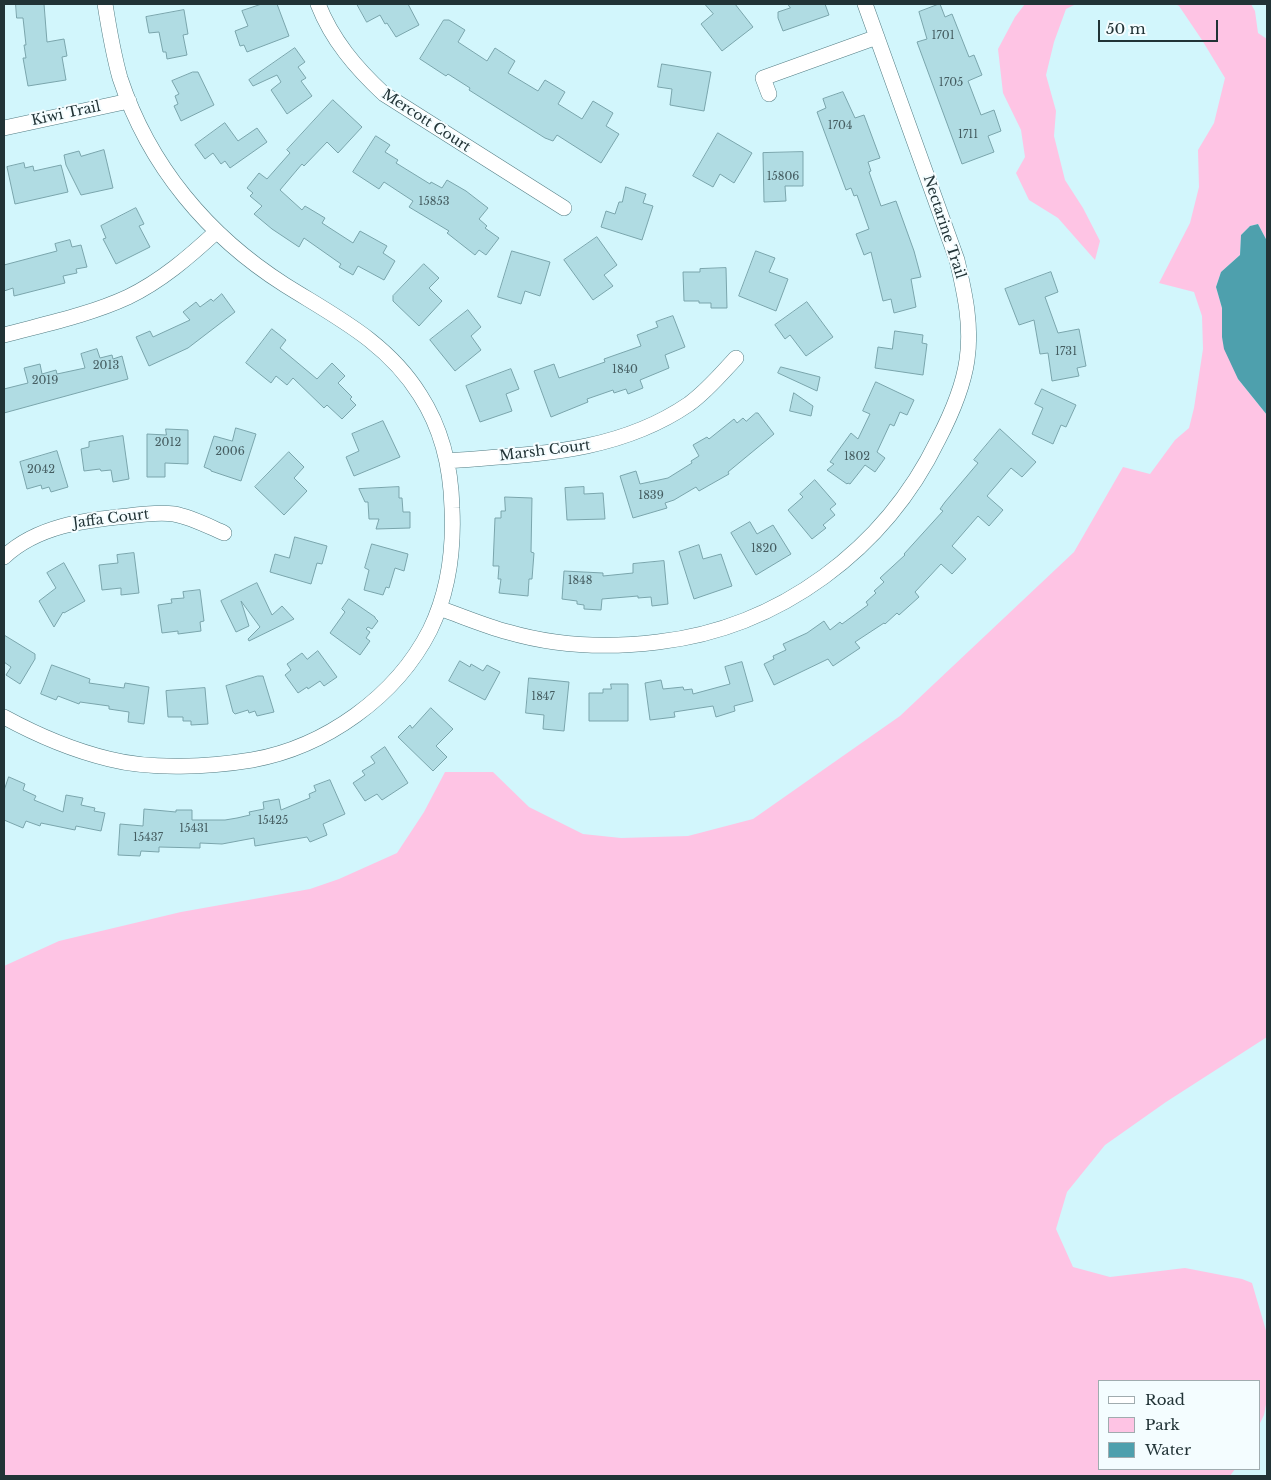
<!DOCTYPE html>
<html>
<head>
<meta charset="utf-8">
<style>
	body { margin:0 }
	#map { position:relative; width:1271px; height:1480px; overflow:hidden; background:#d2f6fc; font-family:"Libre Baskerville",serif }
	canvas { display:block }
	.frame { position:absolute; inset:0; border:5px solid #213336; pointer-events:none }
	.legend { position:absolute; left:1098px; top:1380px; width:162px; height:90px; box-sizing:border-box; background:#f4fdff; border:1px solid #a0acaf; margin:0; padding:6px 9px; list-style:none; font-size:15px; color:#213336 }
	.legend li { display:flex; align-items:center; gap:10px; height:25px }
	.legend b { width:25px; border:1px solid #a0acaf }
	.scale { position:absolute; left:1098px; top:20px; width:120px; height:22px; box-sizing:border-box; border:2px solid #213336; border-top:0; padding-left:6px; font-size:15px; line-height:18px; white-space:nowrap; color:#213336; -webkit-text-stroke:4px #f4fdff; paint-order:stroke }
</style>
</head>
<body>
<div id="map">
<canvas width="1271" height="1480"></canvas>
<div class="frame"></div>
<ul class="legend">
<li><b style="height:6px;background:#fff"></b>Road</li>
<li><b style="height:14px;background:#fec4e4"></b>Park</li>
<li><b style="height:14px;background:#4ea0ad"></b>Water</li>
</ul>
<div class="scale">50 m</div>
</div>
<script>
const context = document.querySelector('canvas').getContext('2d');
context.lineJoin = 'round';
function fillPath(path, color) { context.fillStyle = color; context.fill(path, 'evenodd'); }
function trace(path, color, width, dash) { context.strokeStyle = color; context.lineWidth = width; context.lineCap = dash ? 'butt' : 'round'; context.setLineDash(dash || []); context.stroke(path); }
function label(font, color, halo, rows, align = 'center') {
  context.font = font + ' "Libre Baskerville",serif'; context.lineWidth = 4; context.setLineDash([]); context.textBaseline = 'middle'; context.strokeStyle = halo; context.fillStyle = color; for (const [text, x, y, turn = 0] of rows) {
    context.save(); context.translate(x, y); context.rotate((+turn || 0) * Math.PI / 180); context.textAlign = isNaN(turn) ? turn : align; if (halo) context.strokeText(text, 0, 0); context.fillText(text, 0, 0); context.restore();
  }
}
fillPath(new Path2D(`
	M 1025,4 L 1076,4 L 1066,9 L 1054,42 L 1046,75 L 1056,111 L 1054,136 L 1065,180 L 1083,208 L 1100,241 L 1095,260 L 1058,218 L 1029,200 L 1016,173 L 1025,157 L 1021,130 L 1003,93 L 998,49 L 1015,17 Z
	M 1175,4 L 1251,4 L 1255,11 L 1258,33 L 1267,39 L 1267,241 L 1258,224 L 1250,226 L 1241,235 L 1240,255 L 1221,272 L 1216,287 L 1222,308 L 1222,337 L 1238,379 L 1267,415 L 1267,1037 L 1166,1102 L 1105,1145 L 1067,1192 L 1056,1229 L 1073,1267 L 1110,1277 L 1185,1268 L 1242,1279 L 1252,1283 L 1267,1334 L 1267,1399 L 1264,1415 L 1260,1423 L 1260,1381 L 1100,1381 L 1100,1469 L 1235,1469 L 1230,1476 L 4,1476 L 4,966 L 59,941 L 181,912 L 310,889 L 339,879 L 397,853 L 424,812 L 445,772 L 493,772 L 529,807 L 583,834 L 621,838 L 688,836 L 753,819 L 900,716 L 1074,552 L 1123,467 L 1150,474 L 1175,440 L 1189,428 L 1194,408 L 1203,349 L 1202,316 L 1194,292 L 1159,283 L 1190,223 L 1199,187 L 1198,150 L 1214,123 L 1225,78 L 1202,40 L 1179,6 Z`), '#fec4e4');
fillPath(new Path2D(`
	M 1258,224 L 1267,241 L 1267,415 L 1238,379 L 1224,349 L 1222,337 L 1222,308 L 1216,287 L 1221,272 L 1240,255 L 1241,235 L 1250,226 Z`), '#4ea0ad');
const building = new Path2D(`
	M 16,4 L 44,4 L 47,42 L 64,39 L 67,56 L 62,57 L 66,80 L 28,86 L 23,58 L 26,58 L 24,45 L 26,45 L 23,18 L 17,18 Z
	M 262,4 L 277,4 L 289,36 L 247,52 L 244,45 L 240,46 L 235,31 L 248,26 L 242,11 Z
	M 357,4 L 408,4 L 419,25 L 396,37 L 387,23 L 385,24 L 380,15 L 367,22 Z
	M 705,4 L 735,4 L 753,27 L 722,51 L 701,24 L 713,14 Z
	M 788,4 L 825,4 L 829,15 L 783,31 L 778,18 L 778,12 L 790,8 Z
	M 940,4 L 945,17 L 952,14 L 969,57 L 974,55 L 982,75 L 968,81 L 981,115 L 994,110 L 1001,131 L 988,136 L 994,152 L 962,164 L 917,42 L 927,39 L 919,12 Z
	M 184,10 L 188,34 L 183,35 L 187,55 L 167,59 L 166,52 L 163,52 L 159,32 L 149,33 L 146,17 Z
	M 444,20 L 449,20 L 465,30 L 458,42 L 487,61 L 495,48 L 515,61 L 508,73 L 538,91 L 545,80 L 565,92 L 558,104 L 582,119 L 593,101 L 613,113 L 606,126 L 619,134 L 601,163 L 557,135 L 553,141 L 545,138 L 469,90 L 470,88 L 448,74 L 446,76 L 420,59 Z
	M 295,48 L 305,62 L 298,67 L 306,78 L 301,81 L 312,96 L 287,114 L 271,90 L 281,82 L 277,75 L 253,86 L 249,80 Z
	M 662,64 L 711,72 L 704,111 L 670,105 L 672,89 L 658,87 Z
	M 193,72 L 198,72 L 214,105 L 181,121 L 174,106 L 178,104 L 175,96 L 179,94 L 172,81 Z
	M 843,92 L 855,118 L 864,115 L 880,158 L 868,162 L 871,171 L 869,172 L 881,206 L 896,201 L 914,251 L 921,277 L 911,279 L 916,307 L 894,313 L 891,299 L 883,301 L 871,252 L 864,255 L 856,234 L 869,229 L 857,195 L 854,196 L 851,188 L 846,190 L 817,112 L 826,108 L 823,99 Z
	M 333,100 L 362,127 L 338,153 L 327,142 L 304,166 L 302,164 L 280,190 L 302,210 L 305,206 L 325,218 L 322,223 L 353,243 L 360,231 L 387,246 L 383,253 L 395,261 L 384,280 L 358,266 L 353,275 L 339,267 L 341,264 L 304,238 L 299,247 L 272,229 L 254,214 L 262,206 L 250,196 L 253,193 L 247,188 L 259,173 L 267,179 L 290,153 L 287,150 Z
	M 225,123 L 238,141 L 257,128 L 267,142 L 230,168 L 225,161 L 221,164 L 213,153 L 205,159 L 195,145 Z
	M 718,133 L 752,153 L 734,183 L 720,174 L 713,187 L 693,176 Z
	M 376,136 L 390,145 L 385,152 L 398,160 L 396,163 L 430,184 L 431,182 L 442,188 L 447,180 L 466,191 L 488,208 L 479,219 L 487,226 L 485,228 L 499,238 L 486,255 L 479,250 L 475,255 L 447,233 L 449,231 L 409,207 L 413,201 L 384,182 L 379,189 L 353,172 Z
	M 104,150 L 113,188 L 81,195 L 66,165 L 64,155 L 79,151 L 81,156 Z
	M 803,152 L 803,186 L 785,186 L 786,201 L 764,202 L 763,153 Z
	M 24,163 L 25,168 L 33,166 L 34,171 L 61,165 L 68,192 L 15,204 L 7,167 Z
	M 626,187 L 646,194 L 643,203 L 653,206 L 642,240 L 601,227 L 606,211 L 615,214 L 619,202 L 622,202 Z
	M 136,208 L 144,224 L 139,226 L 150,247 L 116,264 L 103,239 L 106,238 L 101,226 Z
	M 597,237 L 617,265 L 604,275 L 613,286 L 593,300 L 564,260 Z
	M 70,240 L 72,247 L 81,245 L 87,267 L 76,269 L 77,273 L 63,276 L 65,283 L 14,296 L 13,288 L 4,291 L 4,265 L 57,251 L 55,244 Z
	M 512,251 L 550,262 L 540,296 L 525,291 L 521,304 L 498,297 Z
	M 756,251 L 775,258 L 769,272 L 788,279 L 776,311 L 739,296 Z
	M 424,264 L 439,278 L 429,288 L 442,301 L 419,326 L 393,301 L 393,296 Z
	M 726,268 L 727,308 L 711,308 L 711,303 L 699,303 L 699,301 L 684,301 L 683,272 L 700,272 L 700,269 Z
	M 1051,272 L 1058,292 L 1045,297 L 1058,333 L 1079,329 L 1086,366 L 1077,368 L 1079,376 L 1052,381 L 1048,353 L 1040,354 L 1034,320 L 1019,325 L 1005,289 Z
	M 222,294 L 235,312 L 188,348 L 149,366 L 136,337 L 150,331 L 153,337 L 190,320 L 183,312 L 196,302 L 200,307 L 211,299 L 213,301 Z
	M 807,302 L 833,337 L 806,356 L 790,335 L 785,339 L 775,325 Z
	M 468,310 L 481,327 L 471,336 L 481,350 L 455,371 L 430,340 Z
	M 673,316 L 685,347 L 665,355 L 669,368 L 640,380 L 643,388 L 628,394 L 626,389 L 614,393 L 613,390 L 587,399 L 588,402 L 551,417 L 534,371 L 554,364 L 559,378 L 605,362 L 604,359 L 641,346 L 637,335 L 658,327 L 656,322 Z
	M 272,329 L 286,340 L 280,348 L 317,379 L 332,363 L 345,376 L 338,383 L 352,397 L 350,399 L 356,405 L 342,419 L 327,405 L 324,408 L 293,378 L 287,385 L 276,376 L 271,383 L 246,363 Z
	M 895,331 L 923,335 L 922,343 L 927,344 L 923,375 L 875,368 L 878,347 L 892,349 Z
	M 97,349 L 100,358 L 112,355 L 113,359 L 122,356 L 128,379 L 4,413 L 4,389 L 28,383 L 24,368 L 40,364 L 42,374 L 56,370 L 57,374 L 85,368 L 81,354 Z
	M 781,367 L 820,377 L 817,391 L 778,373 Z
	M 511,369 L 519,389 L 506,394 L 512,411 L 480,422 L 466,386 Z
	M 876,382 L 914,400 L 907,415 L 900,412 L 894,426 L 890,424 L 877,452 L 885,458 L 875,472 L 865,465 L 850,484 L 848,483 L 847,484 L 827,470 L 834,464 L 830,462 L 851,433 L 858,439 L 870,414 L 863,411 Z
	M 1042,389 L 1076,405 L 1066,427 L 1061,425 L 1053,444 L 1032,434 L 1043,408 L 1035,404 Z
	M 794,393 L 813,406 L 811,416 L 790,411 Z
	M 756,413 L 758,413 L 774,434 L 728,472 L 729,474 L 699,491 L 696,487 L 674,500 L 665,503 L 667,508 L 633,518 L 620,476 L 636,471 L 640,484 L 668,478 L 692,463 L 691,461 L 699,456 L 693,445 L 707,437 L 709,439 L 734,419 L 737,423 L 743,418 L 746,421 Z
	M 383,421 L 400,457 L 354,476 L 346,457 L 359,451 L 352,434 Z
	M 236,428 L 256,434 L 241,481 L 211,471 L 211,470 L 204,467 L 214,436 L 232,441 Z
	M 166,429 L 188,430 L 188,464 L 165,463 L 165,477 L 147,477 L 147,434 L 166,435 Z
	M 1000,429 L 1036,462 L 1022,477 L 1011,468 L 987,496 L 1003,510 L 989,526 L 978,516 L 952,546 L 966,559 L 952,574 L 941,564 L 915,592 L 919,597 L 899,615 L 897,613 L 885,624 L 884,623 L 855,642 L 860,648 L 833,666 L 828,659 L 774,685 L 764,664 L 774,659 L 773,656 L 786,650 L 783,644 L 807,633 L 824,621 L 830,630 L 840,622 L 842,624 L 868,605 L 866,602 L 876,593 L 874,591 L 884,582 L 880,578 L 905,555 L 904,554 L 943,511 L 940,509 L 945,502 L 978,463 L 974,460 Z
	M 123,436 L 129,479 L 113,482 L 111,470 L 101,471 L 100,469 L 84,471 L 81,449 L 89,447 L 89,442 Z
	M 57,451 L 68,487 L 51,492 L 49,487 L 42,489 L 41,485 L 27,489 L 20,462 Z
	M 289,452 L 304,467 L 294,478 L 307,491 L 284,515 L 255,487 Z
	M 815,480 L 836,504 L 830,509 L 835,515 L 823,525 L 826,528 L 812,539 L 788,510 L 803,497 L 800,494 Z
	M 399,487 L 399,498 L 402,498 L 403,512 L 410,512 L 410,528 L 376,529 L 379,519 L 369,519 L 368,502 L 365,502 L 359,489 Z
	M 584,487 L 584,494 L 603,493 L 605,519 L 567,520 L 565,488 Z
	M 505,497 L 532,498 L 531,552 L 534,553 L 532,579 L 529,579 L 528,596 L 499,593 L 501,579 L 498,579 L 499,566 L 493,566 L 495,518 L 501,518 L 501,511 L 505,511 Z
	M 750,522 L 757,534 L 773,525 L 791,554 L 756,575 L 731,533 Z
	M 295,537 L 327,546 L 322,564 L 317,563 L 311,584 L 270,572 L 275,554 L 289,558 Z
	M 372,544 L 408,554 L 404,571 L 395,568 L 389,588 L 386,587 L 383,595 L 364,590 L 369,570 L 365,568 Z
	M 699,545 L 703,559 L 721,554 L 732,586 L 694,599 L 679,552 Z
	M 134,553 L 139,593 L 121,595 L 121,588 L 102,590 L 99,565 L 118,563 L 117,555 Z
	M 664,561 L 668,604 L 652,606 L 651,597 L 638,598 L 638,596 L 602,599 L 601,610 L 584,609 L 584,605 L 577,604 L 577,601 L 562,599 L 564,571 L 603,573 L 603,576 L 633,573 L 633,564 Z
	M 64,563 L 85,601 L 64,613 L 63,612 L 54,627 L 39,601 L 56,588 L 47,573 Z
	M 257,583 L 272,615 L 282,606 L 294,619 L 249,641 L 248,639 L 260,627 L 241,601 L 249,626 L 236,632 L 221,601 Z
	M 200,590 L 204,621 L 200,622 L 201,631 L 178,634 L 178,631 L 162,633 L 158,605 L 172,603 L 171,599 L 184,598 L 183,592 Z
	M 349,599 L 375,617 L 375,618 L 378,621 L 372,629 L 368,627 L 366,629 L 370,632 L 366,638 L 370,641 L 360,655 L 330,633 L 345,612 L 342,609 Z
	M 4,635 L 35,654 L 35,659 L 20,684 L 6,675 L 11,667 L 4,662 Z
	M 318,651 L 337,677 L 324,686 L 320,681 L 308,689 L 307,687 L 298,693 L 285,675 L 291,670 L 287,664 L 302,653 L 307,659 Z
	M 460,661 L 470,667 L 471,664 L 483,671 L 487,665 L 500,672 L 485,700 L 449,681 Z
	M 742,662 L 753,701 L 734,706 L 735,711 L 716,717 L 713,706 L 674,712 L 675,717 L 650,720 L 645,683 L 661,680 L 663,689 L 683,687 L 684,690 L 692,689 L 693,694 L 730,684 L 725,667 Z
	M 52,665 L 90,679 L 89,683 L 124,688 L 125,683 L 149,687 L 144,724 L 128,722 L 129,712 L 109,709 L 109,706 L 80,702 L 79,704 L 58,696 L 56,700 L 41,694 Z
	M 258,676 L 263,676 L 274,712 L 257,716 L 255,711 L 249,713 L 248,710 L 235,714 L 233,712 L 226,686 Z
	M 529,678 L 569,682 L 564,731 L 543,729 L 544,715 L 526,713 Z
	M 611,684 L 628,684 L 628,721 L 589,721 L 589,693 L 603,693 L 603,689 L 611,689 Z
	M 205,688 L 208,724 L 191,725 L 191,721 L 183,721 L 183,717 L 168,717 L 166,691 Z
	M 431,708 L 453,729 L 436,746 L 447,757 L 433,771 L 398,737 L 410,725 L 412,728 Z
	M 385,747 L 408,783 L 382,800 L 377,794 L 365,801 L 353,783 L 365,775 L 362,771 L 375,763 L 371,757 Z
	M 9,777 L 25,784 L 23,790 L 36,796 L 34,800 L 63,812 L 66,795 L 83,798 L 81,805 L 95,808 L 94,811 L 105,813 L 101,831 L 76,826 L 75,830 L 41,823 L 40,826 L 26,821 L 23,828 L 4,820 L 4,791 Z
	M 330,780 L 345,814 L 323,824 L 327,835 L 310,842 L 307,837 L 255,846 L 254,838 L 222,844 L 200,843 L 200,848 L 159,847 L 159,852 L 141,851 L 140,856 L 118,855 L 120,824 L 143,826 L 144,809 L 176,812 L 176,810 L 192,810 L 192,820 L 225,820 L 237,818 L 250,815 L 249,812 L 264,809 L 263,802 L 279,799 L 281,810 L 310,798 L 309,794 L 316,791 L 314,786 Z`);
fillPath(building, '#b0dce3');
trace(building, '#7aa5ac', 1);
const minor = new Path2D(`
	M 318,4 C 332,40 356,68 384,94 L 564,208
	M 769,94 L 763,78 L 877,37
	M 4,128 L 129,101
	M 4,335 C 45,324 89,315 128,297 C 161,281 189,257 216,232
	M 447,461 C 532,454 616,454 689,404 C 707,391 721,374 736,358
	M 4,557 C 37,526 84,520 128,516 C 143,514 159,512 174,514 C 191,517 208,526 224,533
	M 439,608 C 462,616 485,626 508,632 C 556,646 609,648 658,642 C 780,628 885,549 938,440 C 951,415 963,388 967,360 C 972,326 965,294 957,260 L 865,4
	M 4,717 C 37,735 72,750 109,759 C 152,770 209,767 252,760 C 325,747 396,697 430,630 C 448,593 454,550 452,508 C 451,468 442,429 420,395 C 387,342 336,317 285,285 C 208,236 149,166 120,78 C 113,53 109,29 105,4`);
trace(minor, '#537d84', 16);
trace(minor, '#fff', 15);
label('11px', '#455d61', null, [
	["1701",943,36],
	["1705",951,83],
	["1704",840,126],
	["1711",968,135],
	["15806",783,177],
	["15853",434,202],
	["1731",1066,352],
	["2013",106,366],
	["1840",625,370],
	["2019",45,381],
	["2012",168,443],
	["2006",230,452],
	["1802",857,457],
	["2042",41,470],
	["1839",651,496],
	["1820",764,549],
	["1848",580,581],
	["1847",543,697],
	["15425",273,821],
	["15431",194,829],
	["15437",148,838]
]);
label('14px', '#213336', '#f4fdff', [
	["Kiwi Trail",66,114,-12],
	["Mercott Court",426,121,33],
	["Nectarine Trail",944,227,72],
	["Marsh Court",545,451,-7],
	["Jaffa Court",111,519,-7]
]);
</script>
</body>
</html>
